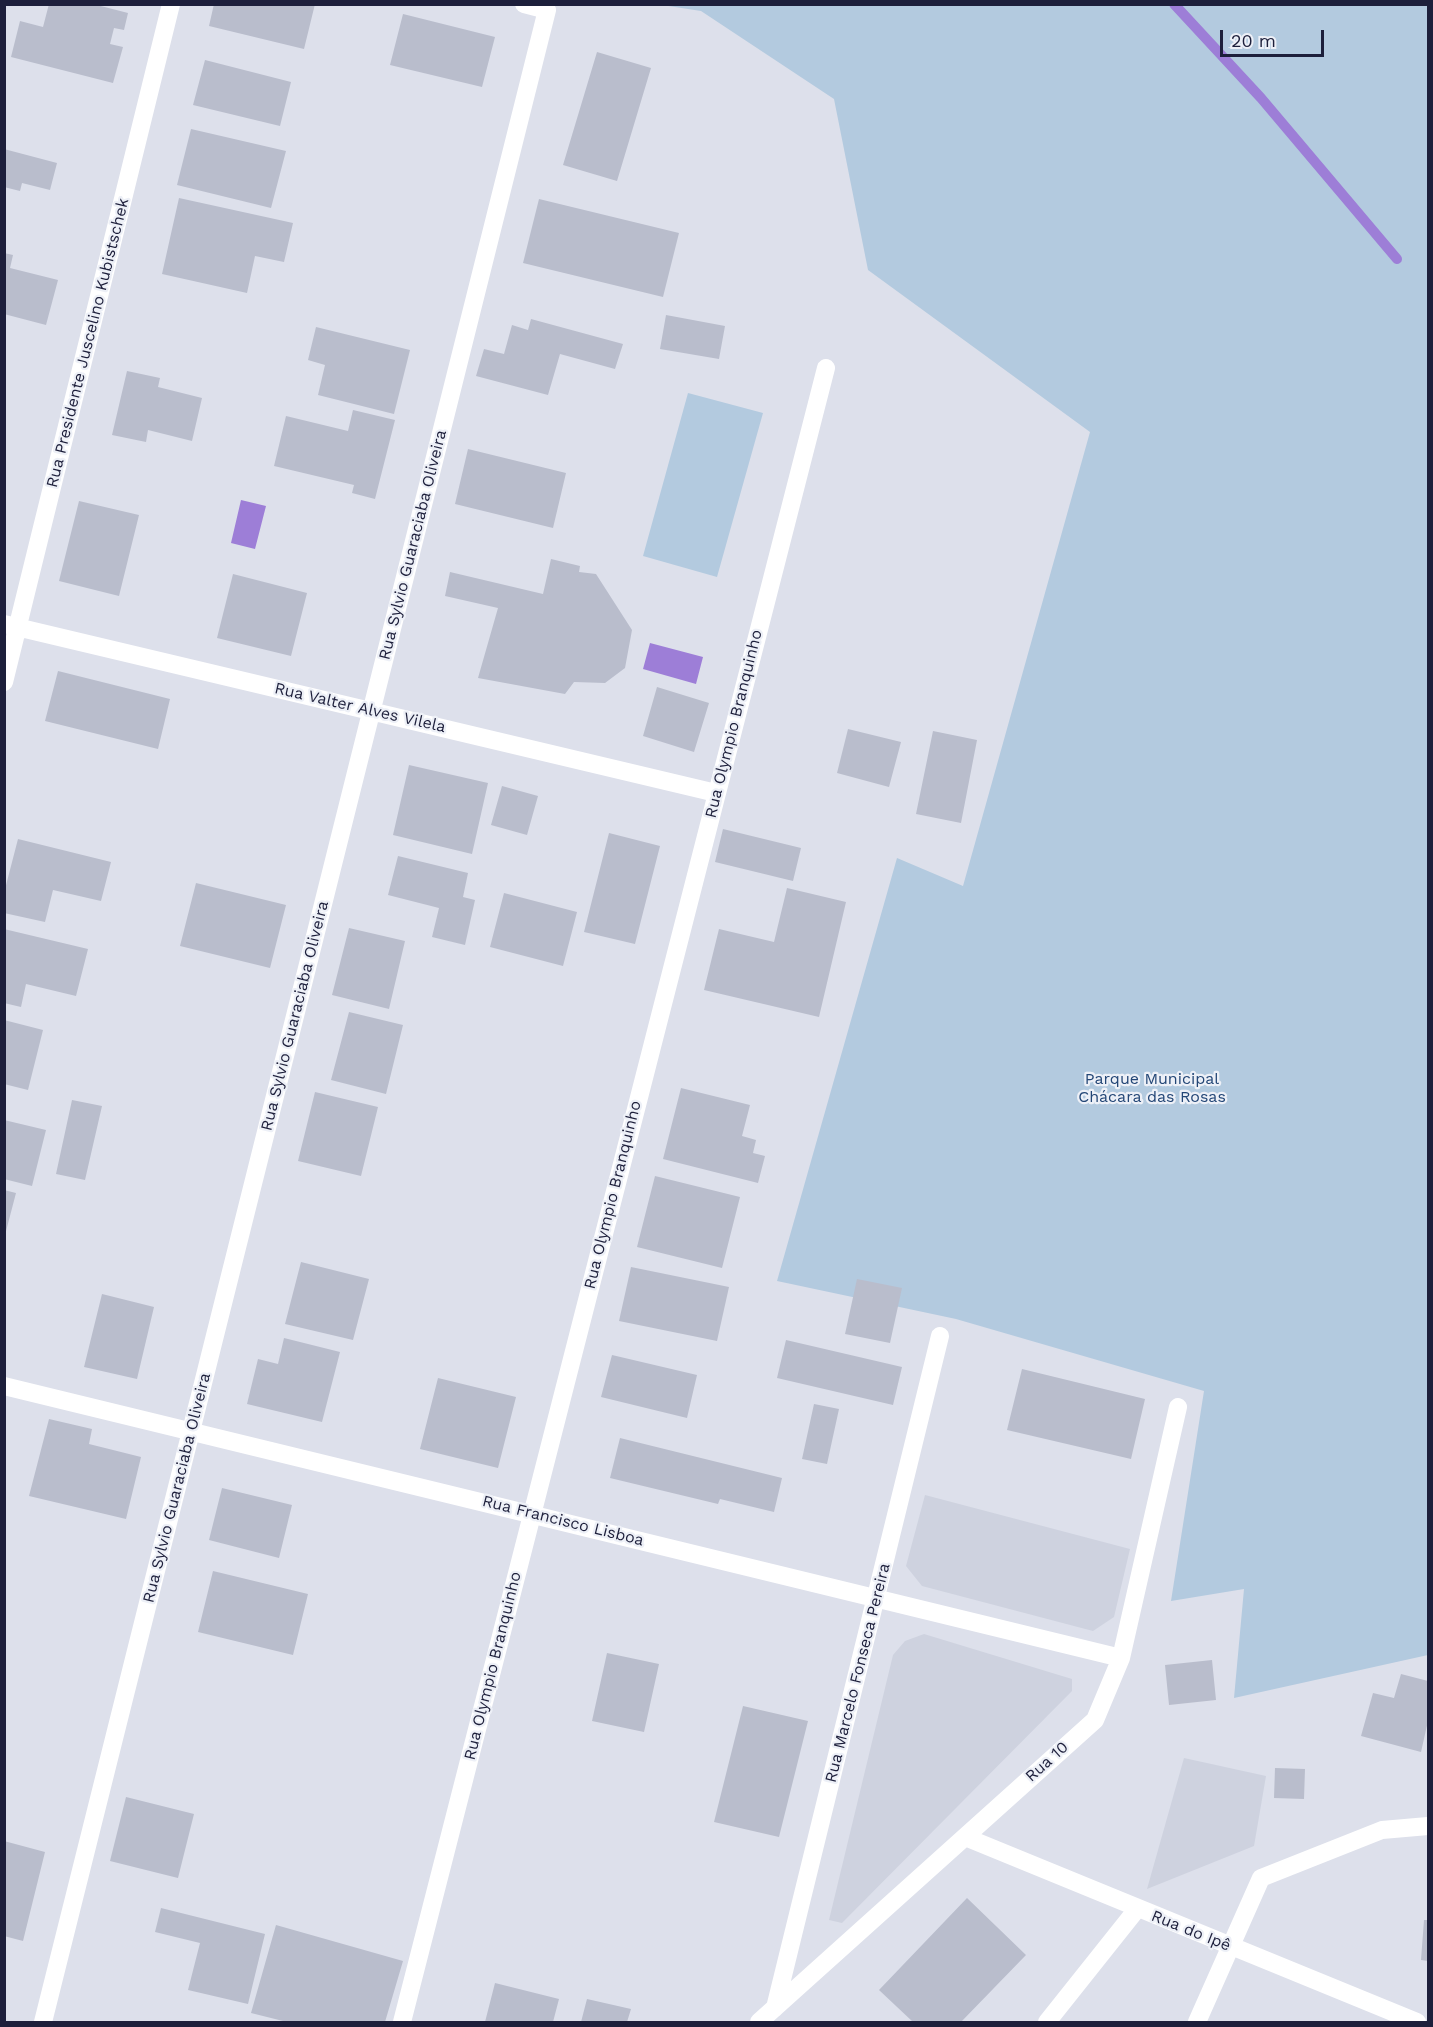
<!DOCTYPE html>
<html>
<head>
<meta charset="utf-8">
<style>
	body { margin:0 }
	#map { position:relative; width:1433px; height:2027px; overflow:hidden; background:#dde0eb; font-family:"Work Sans",sans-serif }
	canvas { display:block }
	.frame { position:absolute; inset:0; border:6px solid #1d1f3b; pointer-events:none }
	.scale { position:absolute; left:1220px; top:30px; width:104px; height:27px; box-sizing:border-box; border:3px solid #1d1f3b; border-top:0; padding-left:8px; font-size:18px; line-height:21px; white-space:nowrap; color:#1d1f3b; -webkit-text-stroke:4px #edf0f7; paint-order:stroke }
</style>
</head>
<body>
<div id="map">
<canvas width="1433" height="2027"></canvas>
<div class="frame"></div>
<div class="scale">20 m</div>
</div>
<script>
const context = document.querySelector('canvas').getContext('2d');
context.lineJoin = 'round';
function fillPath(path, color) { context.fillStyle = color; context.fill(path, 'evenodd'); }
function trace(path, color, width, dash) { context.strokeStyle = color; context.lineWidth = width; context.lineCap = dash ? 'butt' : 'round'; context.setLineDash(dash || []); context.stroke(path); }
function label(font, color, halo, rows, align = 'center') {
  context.font = font + ' "Work Sans",sans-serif'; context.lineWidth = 4.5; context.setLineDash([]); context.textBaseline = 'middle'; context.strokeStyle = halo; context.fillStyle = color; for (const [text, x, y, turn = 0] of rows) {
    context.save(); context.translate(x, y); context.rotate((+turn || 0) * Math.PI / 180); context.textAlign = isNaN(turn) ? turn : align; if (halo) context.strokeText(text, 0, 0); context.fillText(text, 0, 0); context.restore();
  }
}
fillPath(new Path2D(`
	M 925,1495 L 1130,1549 L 1114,1617 L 1093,1631 L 922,1586 L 906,1566 Z
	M 924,1634 L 1072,1679 L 1072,1691 L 842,1923 L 829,1920 L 893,1655 L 905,1641 Z
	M 1184,1758 L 1266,1776 L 1254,1846 L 1147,1889 Z`), '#ced2df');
fillPath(new Path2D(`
	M 662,5 L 1428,5 L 1428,1655 L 1234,1698 L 1244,1589 L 1171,1601 L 1204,1391 L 956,1319 L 777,1281 L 897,858 L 963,886 L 1090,432 L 868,270 L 834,99 L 701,11 Z
	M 688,393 L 763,413 L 717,577 L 643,556 Z`), '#b3cadf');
fillPath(new Path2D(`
	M 241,500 L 266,506 L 255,549 L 231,543 Z
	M 650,643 L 703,657 L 696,684 L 643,669 Z`), '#9d7ed7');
trace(new Path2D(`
	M 1174,4 L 1261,98 L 1397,259`), '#9d7ed7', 10);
fillPath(new Path2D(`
	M 49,4 L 93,4 L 128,13 L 124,30 L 114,28 L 110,44 L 123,47 L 113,83 L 11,57 L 20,21 L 43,27 Z
	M 214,4 L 315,4 L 304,49 L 209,26 Z
	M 403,14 L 495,37 L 482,87 L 390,65 Z
	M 597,52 L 651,68 L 617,181 L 563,165 Z
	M 205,60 L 291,82 L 280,126 L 193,105 Z
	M 191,129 L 286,151 L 271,208 L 177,185 Z
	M 4,149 L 57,163 L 50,190 L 22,183 L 20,191 L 4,187 Z
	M 179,198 L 293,223 L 284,262 L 255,256 L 247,293 L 162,274 Z
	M 539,199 L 679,233 L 663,297 L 523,263 Z
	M 4,253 L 13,255 L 10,268 L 58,280 L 46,325 L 4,314 Z
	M 666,315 L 725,326 L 719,359 L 660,349 Z
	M 531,319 L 623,344 L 615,369 L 560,354 L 548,395 L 476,376 L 484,349 L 504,354 L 512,325 L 528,330 Z
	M 316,327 L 410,350 L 394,414 L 318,395 L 325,365 L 308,360 Z
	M 127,371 L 160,378 L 158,387 L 202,398 L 192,441 L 148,430 L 146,442 L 112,435 Z
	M 353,410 L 395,420 L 375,499 L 352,493 L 354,485 L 274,466 L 286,416 L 348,431 Z
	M 468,449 L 566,473 L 553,528 L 455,504 Z
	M 79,501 L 139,515 L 119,596 L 59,581 Z
	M 551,559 L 580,566 L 579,572 L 596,574 L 632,630 L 625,668 L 605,683 L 574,682 L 565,694 L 478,678 L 498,608 L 445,596 L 450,572 L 543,594 Z
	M 233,574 L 307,593 L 291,656 L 217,638 Z
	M 58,671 L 170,699 L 158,749 L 45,721 Z
	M 657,687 L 709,703 L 694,752 L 643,736 Z
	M 848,729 L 901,742 L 889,787 L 837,773 Z
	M 933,731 L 977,740 L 961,823 L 916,814 Z
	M 409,765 L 488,783 L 472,854 L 393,835 Z
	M 502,786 L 538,796 L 527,835 L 491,825 Z
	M 723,829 L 801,848 L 793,881 L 715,862 Z
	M 609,833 L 660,846 L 635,944 L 584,932 Z
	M 18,839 L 111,862 L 101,901 L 53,890 L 45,922 L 4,913 L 4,893 Z
	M 398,856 L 468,873 L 463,897 L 475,900 L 465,945 L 432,937 L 439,908 L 388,895 Z
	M 196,883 L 286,905 L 270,968 L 180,946 Z
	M 787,888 L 846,902 L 819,1017 L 704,990 L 719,929 L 774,942 Z
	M 504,893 L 577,912 L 563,966 L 490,947 Z
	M 349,928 L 405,941 L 389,1009 L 332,995 Z
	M 4,929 L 88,949 L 76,996 L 26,984 L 21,1007 L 4,1003 Z
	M 349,1012 L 403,1025 L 386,1094 L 331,1080 Z
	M 4,1020 L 43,1030 L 28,1090 L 4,1084 Z
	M 681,1088 L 750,1105 L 742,1136 L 756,1140 L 753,1153 L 765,1156 L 758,1183 L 663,1159 Z
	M 315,1092 L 378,1107 L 361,1176 L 298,1161 Z
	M 72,1100 L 102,1106 L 85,1180 L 56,1174 Z
	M 4,1120 L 46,1130 L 32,1186 L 4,1179 Z
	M 655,1176 L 740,1197 L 722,1268 L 637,1247 Z
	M 4,1190 L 16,1193 L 5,1235 L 4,1235 Z
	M 301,1262 L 369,1279 L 353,1340 L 285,1324 Z
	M 631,1267 L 729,1287 L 717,1341 L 619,1321 Z
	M 857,1279 L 902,1288 L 890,1343 L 845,1334 Z
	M 102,1294 L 154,1307 L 137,1379 L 84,1367 Z
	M 284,1338 L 340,1352 L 322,1422 L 247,1404 L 258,1359 L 278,1364 Z
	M 786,1340 L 902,1367 L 893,1405 L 777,1378 Z
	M 612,1355 L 697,1375 L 687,1418 L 601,1397 Z
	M 1022,1369 L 1145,1399 L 1131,1459 L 1007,1430 Z
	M 438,1378 L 516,1397 L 498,1468 L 420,1449 Z
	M 814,1404 L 839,1409 L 827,1464 L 802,1459 Z
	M 49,1419 L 92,1429 L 89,1444 L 141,1457 L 126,1519 L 29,1496 Z
	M 620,1438 L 782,1478 L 774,1512 L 720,1499 L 718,1504 L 610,1478 Z
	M 222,1488 L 292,1505 L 279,1558 L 209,1540 Z
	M 213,1571 L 308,1594 L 293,1655 L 198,1632 Z
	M 607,1653 L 659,1664 L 644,1732 L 592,1721 Z
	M 1212,1660 L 1216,1700 L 1169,1705 L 1165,1665 Z
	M 1401,1674 L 1428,1681 L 1428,1721 L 1421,1752 L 1361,1736 L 1373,1693 L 1394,1698 Z
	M 743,1706 L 808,1721 L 779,1837 L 714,1822 Z
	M 1275,1768 L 1305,1769 L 1304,1799 L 1274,1798 Z
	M 126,1797 L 194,1814 L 178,1878 L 110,1861 Z
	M 4,1841 L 45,1852 L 23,1941 L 4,1936 Z
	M 967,1898 L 1026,1955 L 961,2022 L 913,2022 L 879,1990 Z
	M 161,1908 L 265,1934 L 248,2004 L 188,1990 L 200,1943 L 155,1932 Z
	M 1424,1920 L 1428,1920 L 1428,1961 L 1421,1960 Z
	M 276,1925 L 403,1961 L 385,2022 L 287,2022 L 251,2013 Z
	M 495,1983 L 559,1999 L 553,2022 L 485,2022 Z
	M 587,1999 L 631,2009 L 627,2022 L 581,2022 Z`), '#b9bdcc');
trace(new Path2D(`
	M 4,624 L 716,793
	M 4,682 L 171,4
	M 4,1386 L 1121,1658
	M 965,1837 L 1417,2022
	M 775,2008 L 940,1336
	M 43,2022 L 547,10 L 524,4
	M 402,2022 L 826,368
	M 759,2022 L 1095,1720 L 1121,1658 L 1178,1407
	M 1047,2022 L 1137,1909
	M 1197,2022 L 1261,1878 L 1382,1830 L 1428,1826`), '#fff', 18);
label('16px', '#1d1f3b', '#edf0f7', [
	["Rua Presidente Juscelino Kubistschek",88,343,-76],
	["Rua Sylvio Guaraciaba Oliveira",413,545,-76],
	["Rua Valter Alves Vilela",360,708,13],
	["Rua Olympio Branquinho",734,724,-76],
	["Rua Sylvio Guaraciaba Oliveira",295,1016,-76],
	["Rua Olympio Branquinho",613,1195,-76],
	["Rua Sylvio Guaraciaba Oliveira",177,1488,-76],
	["Rua Francisco Lisboa",563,1521,14],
	["Rua Olympio Branquinho",493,1666,-76],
	["Rua Marcelo Fonseca Pereira",858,1673,-76],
	["Rua 10",1047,1762,-42],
	["Rua do Ipê",1191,1931,22]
]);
label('16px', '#234676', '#edf0f7', [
	["Parque Municipal",1152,1079],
	["Chácara das Rosas",1152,1097]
]);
</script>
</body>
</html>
